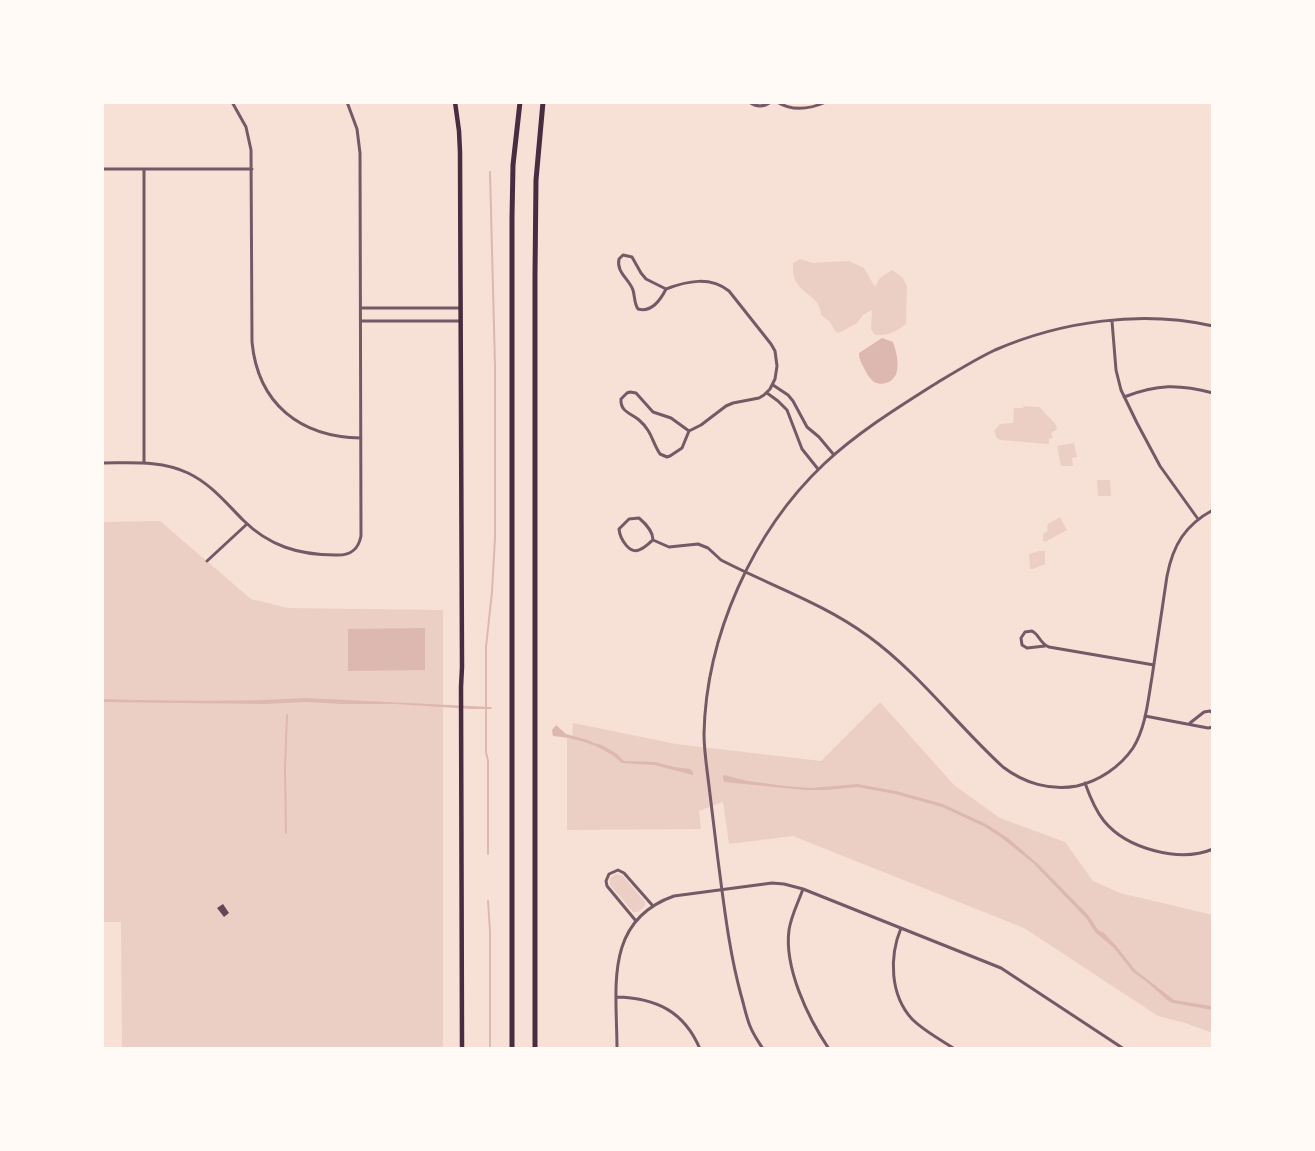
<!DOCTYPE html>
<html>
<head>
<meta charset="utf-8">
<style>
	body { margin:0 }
	#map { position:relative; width:1315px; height:1151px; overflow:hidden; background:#f7e1d7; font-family:Inter,sans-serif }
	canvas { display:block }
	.frame { position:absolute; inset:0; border:104px solid #fffaf5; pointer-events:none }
</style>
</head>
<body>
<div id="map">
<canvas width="1315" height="1151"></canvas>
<div class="frame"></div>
</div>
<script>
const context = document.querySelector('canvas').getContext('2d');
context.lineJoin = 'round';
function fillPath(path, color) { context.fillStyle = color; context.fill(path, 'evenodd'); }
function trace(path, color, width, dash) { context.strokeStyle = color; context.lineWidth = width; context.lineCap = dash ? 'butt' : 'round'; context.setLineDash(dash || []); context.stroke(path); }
fillPath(new Path2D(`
	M 800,259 L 813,263 L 849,261 L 864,268 L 875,287 L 880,278 L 892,270 L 902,277 L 907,286 L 906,324 C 896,332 886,337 874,334 L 871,329 L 872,310 L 863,315 L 857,323 L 839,333 L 835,331 L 830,322 L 821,315 C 821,296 800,295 794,277 C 793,273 793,267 793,263 Z
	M 1024,406 L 1040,407 C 1046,416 1052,418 1057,427 L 1056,430 L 1051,433 L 1053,437 L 1052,438 L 1049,439 L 1049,444 L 1000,440 L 997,438 L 994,431 L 1000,424 L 1013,423 L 1014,408 L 1023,408 Z
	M 1074,443 L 1077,457 L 1072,458 L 1073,466 L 1061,466 L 1057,446 Z
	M 1097,480 L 1110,480 L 1111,496 L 1098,496 Z
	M 1060,517 L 1067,530 L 1045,542 L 1043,541 L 1043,534 L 1048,531 L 1047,529 L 1048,524 Z
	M 160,521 L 251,599 L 288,608 L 443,610 L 443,1049 L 122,1049 L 121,922 L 102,922 L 102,522 Z
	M 1039,551 L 1045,551 L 1045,564 L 1033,569 L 1030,569 L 1029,554 Z
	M 880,702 L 954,785 L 1000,818 L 1065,842 L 1093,881 L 1120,893 L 1213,915 L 1213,1033 L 1185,1023 L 1158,1016 L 1024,928 L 793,836 L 729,844 L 723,802 L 699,811 L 701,829 L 567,830 L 567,738 L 572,739 L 573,723 L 676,744 L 821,761 Z
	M 616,874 L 623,876 L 645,902 L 645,906 L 638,912 L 633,912 L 610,885 L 610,878 Z`), '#ebcfc5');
fillPath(new Path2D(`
	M 882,338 L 893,342 C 896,351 899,362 897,371 C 895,381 884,387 874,382 C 871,380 867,374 865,370 C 862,364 859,360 859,353 Z
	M 425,628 L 425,670 L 348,671 L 348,629 Z
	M 306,698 C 368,701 429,704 491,707 L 492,709 L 471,709 L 395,704 L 343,704 L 306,702 L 265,704 L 102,702 L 102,699 C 170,701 238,702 306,698 Z
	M 556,725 L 566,734 L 588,740 L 594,743 L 602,745 L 617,754 L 624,761 L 655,762 L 674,767 L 690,769 L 693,772 L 693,775 L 654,765 L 622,763 C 604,746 577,738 553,736 L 552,730 Z
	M 724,775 L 748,781 L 785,786 L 811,788 L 857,784 L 896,791 L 943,804 L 986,824 L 1008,838 L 1039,865 L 1089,916 L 1098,930 L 1104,933 L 1118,948 L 1135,970 L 1174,1000 L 1211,1006 L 1213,1007 L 1213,1010 L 1173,1003 L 1167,1000 L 1147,982 L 1133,972 L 1114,948 L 1095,932 L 1086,918 L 1033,863 L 1002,838 L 985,827 L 942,807 L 895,794 L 857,787 L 827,790 L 805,790 L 724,782 L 723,777 Z`), '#dcb8b0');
trace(new Path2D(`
	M 286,833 L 285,767 L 287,715
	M 488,854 L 488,761 L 486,752 L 486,647 L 492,592 L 495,538 L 495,366 L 490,172
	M 488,901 L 490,931 L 490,1049`), '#dcb8b0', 2);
fillPath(new Path2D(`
	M 223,904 L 229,913 L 224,917 L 217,908 Z`), '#644757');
trace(new Path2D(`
	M 232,102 L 246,127 L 251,150 L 252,342 C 258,404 300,437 361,438
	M 749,102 C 756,107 764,107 771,102
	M 777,102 C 793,112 810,109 826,102
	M 102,169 L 252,169
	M 144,169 L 144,463
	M 666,289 C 661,299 652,313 638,309 C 634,303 635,297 633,290 C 629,279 616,272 619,259 L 623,255 L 632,257 L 641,273 L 646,279 L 666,289 C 687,281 710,276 729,291 L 771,344 L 775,351 L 777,366 L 775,379 L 770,389 L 764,395 L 759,398 L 733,403 L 726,406 L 701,425 L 689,431 L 682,448 L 670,456 L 667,457 L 660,454 C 652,442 652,431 639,420 C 631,413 620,412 621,399 L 627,393 L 630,392 L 636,393 L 653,412 L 671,418 L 689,431
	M 361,308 L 460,308
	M 361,321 L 460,321
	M 1112,321 L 1116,370 L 1121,390 L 1137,423 L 1160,466 L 1198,519
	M 773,385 L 788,395 L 793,401 L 807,427 L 819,437 L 834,455
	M 767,393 L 778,401 L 787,410 L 802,449 L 818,469
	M 1124,397 C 1157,384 1179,384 1213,393
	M 102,463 C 131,463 161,460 188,473 C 211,484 226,503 243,520 C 269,546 299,555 335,555 C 349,556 358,551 361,536 L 360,153 L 357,129 L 347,102
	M 653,540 C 649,543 646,547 641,549 C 630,556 620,539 619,529 L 629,519 L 639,518 C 645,523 653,532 653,540 L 669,547 L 698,544 L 708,548 L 721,560 C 769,585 823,603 868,636 C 919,673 957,725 1003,767 C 1024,783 1050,791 1077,786 C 1099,781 1120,767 1133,748 C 1146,727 1148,700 1152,677 C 1157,643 1162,610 1167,576 C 1173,545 1185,525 1213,510
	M 207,561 L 247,524
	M 1045,646 L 1027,648 L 1022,645 L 1021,638 L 1025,632 L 1032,631 C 1040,635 1039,643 1049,647 L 1154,665
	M 1145,716 L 1208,728 L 1213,727
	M 1190,723 L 1204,712 L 1210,711 L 1213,713
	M 1085,783 C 1090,797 1095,810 1104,821 C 1127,849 1180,863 1213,849
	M 803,889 C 798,903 791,916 789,930 C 784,968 808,1018 829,1049
	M 636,921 L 607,886 L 606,881 L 609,874 L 618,870 L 624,873 L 653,906
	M 901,928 C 889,957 890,995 912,1019 C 924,1031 941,1040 955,1049
	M 616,997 C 656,998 684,1011 700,1049
	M 617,1049 C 617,989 603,921 674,896 L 772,883 L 784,884 L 803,889 L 1001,968 L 1124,1049
	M 763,1049 C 758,1041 753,1034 750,1026 C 746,1016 744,1005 741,995 C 729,951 724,905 718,860 C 715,835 712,811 709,786 C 707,769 704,751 704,734 C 706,636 753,531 824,464 C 857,433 897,408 935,384 C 955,372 974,360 995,350 C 1062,321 1141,310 1213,326`), '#755966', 3);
trace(new Path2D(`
	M 455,102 L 459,131 L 460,152 L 462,667 L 461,687 L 462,1049`), '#4a2c40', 4.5);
trace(new Path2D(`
	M 512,1049 L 512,217 L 513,165 L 520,102
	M 535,1049 L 535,274 L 536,180 L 543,102`), '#4a2c40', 5);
</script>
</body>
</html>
